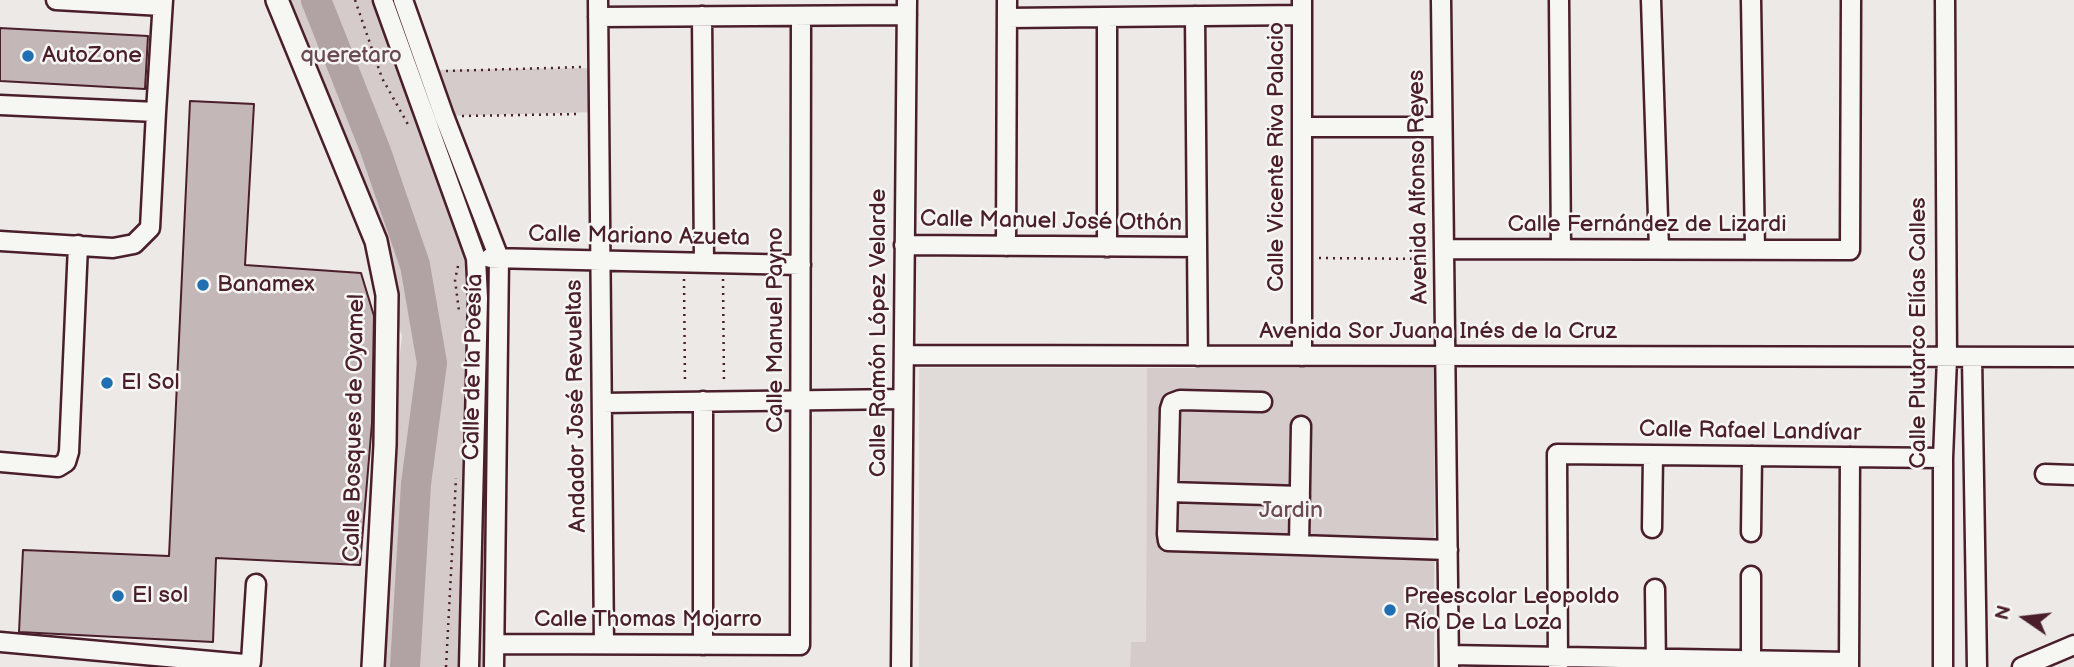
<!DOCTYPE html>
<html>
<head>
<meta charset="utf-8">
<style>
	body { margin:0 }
	#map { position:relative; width:2074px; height:667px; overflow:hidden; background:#ece9e6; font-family:"Balsamiq Sans",sans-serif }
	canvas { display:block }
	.north { position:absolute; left:1990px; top:583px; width:70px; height:70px; -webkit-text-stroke:5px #f6f6f2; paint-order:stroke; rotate:284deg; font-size:19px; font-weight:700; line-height:28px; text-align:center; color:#4a1f2b }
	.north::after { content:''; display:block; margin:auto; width:24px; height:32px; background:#4a1f2b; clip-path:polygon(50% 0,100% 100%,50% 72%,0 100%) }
</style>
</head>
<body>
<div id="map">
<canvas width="2074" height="667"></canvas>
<div class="north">N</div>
</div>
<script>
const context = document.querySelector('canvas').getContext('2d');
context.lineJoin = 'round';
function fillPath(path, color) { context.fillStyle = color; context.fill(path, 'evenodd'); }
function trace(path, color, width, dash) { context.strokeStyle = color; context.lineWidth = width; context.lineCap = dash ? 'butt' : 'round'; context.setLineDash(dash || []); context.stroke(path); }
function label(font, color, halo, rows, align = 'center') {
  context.font = font + ' "Balsamiq Sans",sans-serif'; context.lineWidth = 5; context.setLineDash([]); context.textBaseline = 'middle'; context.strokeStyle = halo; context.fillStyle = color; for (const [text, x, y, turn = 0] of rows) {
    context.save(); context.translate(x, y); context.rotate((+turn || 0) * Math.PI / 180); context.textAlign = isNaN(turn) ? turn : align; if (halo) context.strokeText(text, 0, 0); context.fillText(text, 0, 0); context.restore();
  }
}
fillPath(new Path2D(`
	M 919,368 L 1147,368 L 1146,642 L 1131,643 L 1130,667 L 919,667 Z`), '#e0dad8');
fillPath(new Path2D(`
	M 275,0 L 383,0 L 467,233 L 477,341 L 469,667 L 377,667 L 381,518 L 402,336 L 337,147 Z
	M 385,0 L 400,0 L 426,70 L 599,68 L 600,112 L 443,116 L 492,258 L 487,667 L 475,667 L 481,285 Z
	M 1147,368 L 1435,368 L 1434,667 L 1130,667 L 1131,642 L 1146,642 Z`), '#d4cbca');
trace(new Path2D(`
	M 316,0 L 375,149 L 415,265 L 432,363 L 416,484 L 405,667`), '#b1a2a3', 30);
const building = new Path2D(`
	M 0,28 L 148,36 L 145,89 L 0,81 Z
	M 190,101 L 254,104 L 245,265 L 361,273 L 374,316 L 372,423 L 360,565 L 216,558 L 213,642 L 19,632 L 23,550 L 169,556 Z`);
fillPath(building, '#c4b7b7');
trace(building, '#4a1f2b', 2);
const minor = new Path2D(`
	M 56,0 L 162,6
	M 383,0 L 476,258 L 478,298 L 469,667
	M 403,0 L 444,116 L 499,258 L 494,667
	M 598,0 L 604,644
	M 1302,0 L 1302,356
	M 1441,0 L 1449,667
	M 1559,0 L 1561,249
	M 1651,0 L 1659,249
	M 1751,0 L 1755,250
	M 702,16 L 704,263
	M 1195,16 L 1198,356
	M 598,17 L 907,15
	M 1107,17 L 1107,247
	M 1007,18 L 1302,15
	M 0,105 L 156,112 L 150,228 L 134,244 L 113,248 L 0,241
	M 156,112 L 163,0
	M 1302,127 L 1442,127
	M 904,245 L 1197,247
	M 1006,246 L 1007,0
	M 1444,249 L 1850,250 L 1851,0
	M 490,258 L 801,265
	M 904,355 L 2074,357
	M 1972,357 L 1977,667
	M 1262,402 L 1180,400 L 1172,403 L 1170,409 L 1167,534 L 1168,541 L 1299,545
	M 602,403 L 903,399
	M 1301,426 L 1299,545 L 1448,550
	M 0,462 L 58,467 L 66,462 L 69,452 L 78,245
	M 2045,474 L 2074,475
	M 1169,492 L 1300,496
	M 1652,528 L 1653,455
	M 1751,532 L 1752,456
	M 1655,589 L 1656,667
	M 0,642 L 244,664 L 251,662 L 256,584
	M 495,644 L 800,645 L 801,16
	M 703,645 L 703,401
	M 1449,655 L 1849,662
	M 901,667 L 907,0
	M 1558,667 L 1557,454 L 1943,458
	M 1751,667 L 1751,576
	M 1849,667 L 1850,457
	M 1943,667 L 1943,458 L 1947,358 L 1945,0
	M 2022,667 L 2074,645`);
const major = new Path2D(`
	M 277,0 L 376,241 L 387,295 L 385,445 L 373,667`);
trace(minor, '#4a1f2b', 23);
trace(major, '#4a1f2b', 26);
trace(new Path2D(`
	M 355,0 L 382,78 L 410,128
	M 446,71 L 583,67
	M 462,116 L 581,114
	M 1319,258 L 1428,259
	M 458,266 L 455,280 L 459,311
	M 684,279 L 685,384
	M 723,279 L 724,384
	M 446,667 L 456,478`), '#4a1f2b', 2.5, [2, 5]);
trace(minor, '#f6f6f2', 18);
trace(major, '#f6f6f2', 21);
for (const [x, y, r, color] of [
	[28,56,7,"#1f6fb2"],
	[203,285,7,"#1f6fb2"],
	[107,383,7,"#1f6fb2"],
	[118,596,7,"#1f6fb2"],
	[1390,610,7,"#1f6fb2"]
]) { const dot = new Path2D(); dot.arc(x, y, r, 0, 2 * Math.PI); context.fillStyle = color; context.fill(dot); trace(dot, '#f6f6f2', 2.5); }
label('23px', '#4a1f2b', '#f6f6f2', [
	["AutoZone",42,56],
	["Banamex",217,285],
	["El Sol",121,383],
	["El sol",132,596],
	["Preescolar Leopoldo",1404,597],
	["Río De La Loza",1404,623]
], 'left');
label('23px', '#6c4a53', '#f6f6f2', [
	["queretaro",351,56],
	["Jardin",1291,511]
]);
label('23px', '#4a1f2b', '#f6f6f2', [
	["Calle Vicente Riva Palacio",1277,157,-90],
	["Avenida Alfonso Reyes",1419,187,-91],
	["Calle Manuel José Othón",1051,222,1],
	["Calle Fernández de Lizardi",1647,225],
	["Calle Mariano Azueta",639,237,1],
	["Calle Manuel Payno",776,330,-90],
	["Avenida Sor Juana Inés de la Cruz",1438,332],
	["Calle Ramón López Velarde",879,333,-90],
	["Calle Plutarco Elías Calles",1919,333,-90],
	["Calle de la Poesía",474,367,-89],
	["Andador José Revueltas",577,406,-91],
	["Calle Bosques de Oyamel",355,428,-89],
	["Calle Rafael Landívar",1750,432,1],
	["Calle Thomas Mojarro",648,620]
]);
</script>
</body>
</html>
